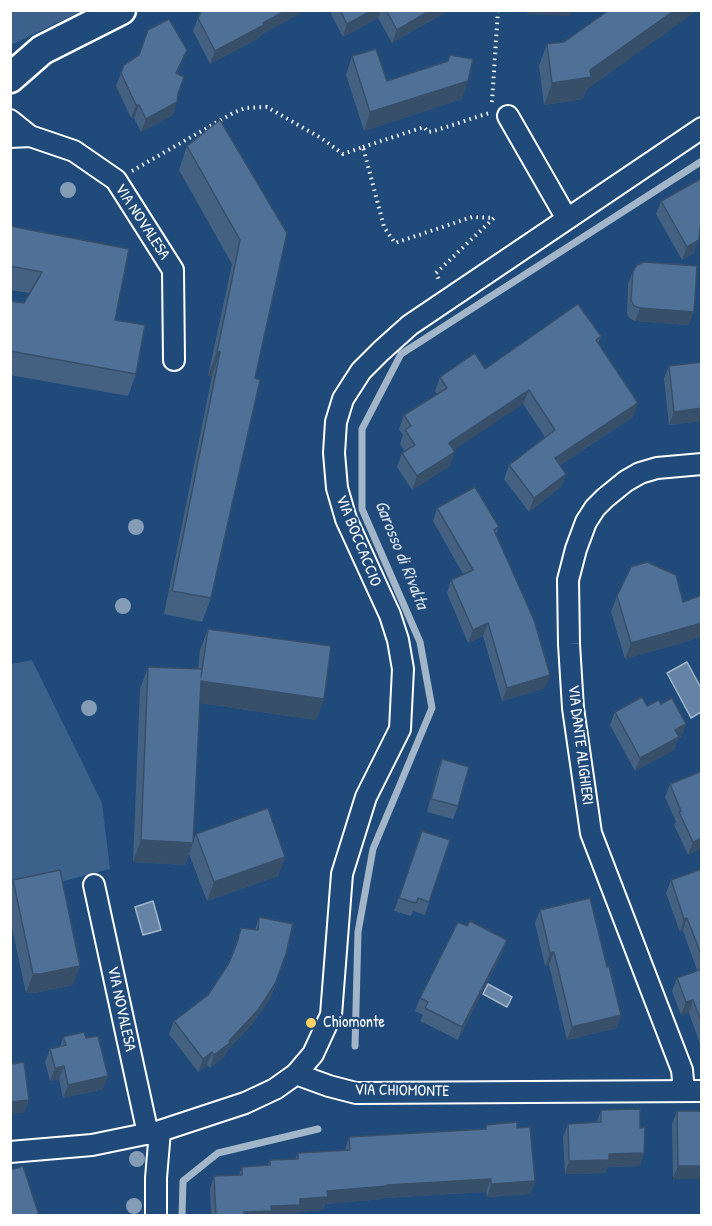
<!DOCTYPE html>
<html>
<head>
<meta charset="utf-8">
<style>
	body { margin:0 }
	#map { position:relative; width:712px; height:1226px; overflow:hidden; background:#1f4a7a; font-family:"Patrick Hand",sans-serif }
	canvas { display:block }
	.frame { position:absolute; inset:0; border:12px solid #fff; pointer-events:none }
</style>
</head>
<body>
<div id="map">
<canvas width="712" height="1226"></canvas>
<div class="frame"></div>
</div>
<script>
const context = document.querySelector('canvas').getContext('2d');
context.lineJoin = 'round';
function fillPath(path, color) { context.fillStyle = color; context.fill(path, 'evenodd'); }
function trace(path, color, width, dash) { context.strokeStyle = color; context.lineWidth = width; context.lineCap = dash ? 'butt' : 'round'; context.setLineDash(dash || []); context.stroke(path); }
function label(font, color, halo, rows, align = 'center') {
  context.font = font + ' "Patrick Hand",sans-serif'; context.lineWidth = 4.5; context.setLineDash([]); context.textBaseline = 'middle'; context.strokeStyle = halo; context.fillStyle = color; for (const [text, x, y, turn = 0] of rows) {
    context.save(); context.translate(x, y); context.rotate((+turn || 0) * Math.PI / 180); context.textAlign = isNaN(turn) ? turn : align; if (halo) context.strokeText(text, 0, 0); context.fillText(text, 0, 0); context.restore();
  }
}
fillPath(new Path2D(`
	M 11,10 L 82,10 L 82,11 L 11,45 Z
	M 32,660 L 102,803 L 110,869 L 11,895 L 11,664 Z`), '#3c618b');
const water = new Path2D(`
	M 687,662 L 701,688 L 701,712 L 691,718 L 667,673 Z
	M 153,901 L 161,930 L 143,935 L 135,907 Z
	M 488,984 L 512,997 L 507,1007 L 483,994 Z`);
fillPath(water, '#6583a4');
trace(water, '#a3b5c8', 1.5);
trace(new Path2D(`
	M 355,1046 L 358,932 L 373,849 L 432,708 L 420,642 L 362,509 L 362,429 L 401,354 L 702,161
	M 182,1216 L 183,1181 L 218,1153 L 318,1129`), '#a3b5c8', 7);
const minor = new Path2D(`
	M 508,116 L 567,219
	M 10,120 L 30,136 L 10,137
	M 30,136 L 74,151 L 116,180 L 173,270 L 174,360
	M 94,885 L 148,1134
	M 296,1074 L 329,1086 L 356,1093 L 702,1091
	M 684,1091 L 682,1070 L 591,833 L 573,708 L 569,644 L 568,580 L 576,549 L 586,522 L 595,508 L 605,498 L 626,481 L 640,473 L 657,468 L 702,464
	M 10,1152 L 92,1145 L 160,1131 L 245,1103 L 275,1089 L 296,1074 L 313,1054 L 331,1015 L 342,874 L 366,797 L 400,729 L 403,669 L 398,640 L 390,615 L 346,519 L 337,488 L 334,453 L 336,422 L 343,399 L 361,371 L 381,351 L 410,325 L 702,128
	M 156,1216 L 156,1178 L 160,1131`);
const secondary = new Path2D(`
	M 10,78 L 42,50 L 121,10`);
trace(minor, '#fff', 24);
trace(secondary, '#fff', 33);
trace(new Path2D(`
	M 492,102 L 498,10
	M 363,147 L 424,127 L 428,132 L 434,131 L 489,113
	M 132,171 L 233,113 L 245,108 L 267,107 L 321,138 L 343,154 L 363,147 L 384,227 L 395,243 L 472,217 L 494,218 L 436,273 L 440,282`), '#fff', 4, [1.5, 4.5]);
trace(minor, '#1f4a7a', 20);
trace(secondary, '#1f4a7a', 28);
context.fillStyle = '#859cb6';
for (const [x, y] of [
	[68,190],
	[136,527],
	[123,606],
	[89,708],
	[137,1159],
	[134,1206]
]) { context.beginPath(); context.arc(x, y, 8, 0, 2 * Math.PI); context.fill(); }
fillPath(new Path2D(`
	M 329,10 L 450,10 L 392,43 L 378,18 L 343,37 Z
	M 198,18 L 261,35 L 259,38 L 210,64 L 193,31 Z
	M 564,42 L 586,90 L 583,99 L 544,105 L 539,66 L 547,44 Z
	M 187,50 L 177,73 L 178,94 L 173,115 L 141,132 L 134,118 L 131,118 L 116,86 L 121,73 Z
	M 450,55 L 462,99 L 364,131 L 346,75 L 352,56 L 387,81 L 447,61 Z
	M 187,146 L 287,233 L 255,378 L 211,598 L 202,622 L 164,614 L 212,376 L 208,376 L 232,264 L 179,170 Z
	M 702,178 L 702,223 L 700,223 L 694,253 L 682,260 L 656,214 L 661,201 Z
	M 10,226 L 115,320 L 136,374 L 128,396 L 10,375 L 10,301 L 24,303 L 30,293 L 10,290 Z
	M 633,271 L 689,325 L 635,321 L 629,318 L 627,313 L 628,284 Z
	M 601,336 L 598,343 L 633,417 L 560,465 L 566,474 L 561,487 L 529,512 L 504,479 L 509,465 L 545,437 L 523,404 L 453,450 L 450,466 L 412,490 L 397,467 L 402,453 L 405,452 L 400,444 L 403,435 L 399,429 L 404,415 L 437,394 L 435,391 L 440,377 L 485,369 Z
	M 702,362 L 702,421 L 669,425 L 664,379 L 669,366 Z
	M 437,508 L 499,527 L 496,534 L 545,688 L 502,701 L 483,636 L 468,643 L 447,593 L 451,580 L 463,574 L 433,521 Z
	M 702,595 L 702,637 L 625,659 L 611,612 L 617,596 L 683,602 Z
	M 208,629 L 324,699 L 316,720 L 200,703 L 193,842 L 196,834 L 285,857 L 278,876 L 207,901 L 189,854 L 185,865 L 133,862 L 140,689 L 148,667 L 198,669 L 200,650 Z
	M 661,704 L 686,724 L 681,737 L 678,739 L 674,750 L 635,771 L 610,725 L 615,712 Z
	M 442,759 L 458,806 L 453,819 L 427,812 L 437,772 Z
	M 702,771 L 702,848 L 688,855 L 674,825 L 676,822 L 665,797 L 670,784 Z
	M 422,831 L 450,840 L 425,915 L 413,911 L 411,916 L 394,911 Z
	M 702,869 L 702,1049 L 689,1013 L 681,1015 L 672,991 L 677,978 L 697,970 L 683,931 L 680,932 L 666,893 L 671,880 Z
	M 13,880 L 73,985 L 34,993 L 26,993 L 10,919 L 10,887 Z
	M 540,910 L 607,967 L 621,1015 L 617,1028 L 567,1040 L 549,965 L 545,966 L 535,923 Z
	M 259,917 L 286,954 L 271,997 L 253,1023 L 227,1051 L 225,1056 L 210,1068 L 207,1065 L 198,1072 L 169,1034 L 174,1021 L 208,995 L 229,963 L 241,928 L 255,930 Z
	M 502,953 L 458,1040 L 420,1021 L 423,1015 L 415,1011 L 420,998 Z
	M 63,1037 L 103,1089 L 63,1098 L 59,1079 L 50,1081 L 45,1062 L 50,1049 L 60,1047 Z
	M 601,1110 L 640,1128 L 644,1153 L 640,1166 L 607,1167 L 605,1173 L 565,1174 L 563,1137 L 568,1124 L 597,1122 Z
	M 677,1111 L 702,1111 L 673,1179 L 672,1124 Z
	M 486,1125 L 517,1128 L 535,1181 L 530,1194 L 487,1197 L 486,1192 L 383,1198 L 383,1199 L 325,1204 L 323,1210 L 297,1212 L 296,1215 L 211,1215 L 210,1189 L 214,1176 L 239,1175 L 242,1167 L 268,1165 L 270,1160 L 295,1159 L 298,1153 L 345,1150 L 349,1137 L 484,1129 Z`), '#456182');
fillPath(new Path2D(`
	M 287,10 L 307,10 L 261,35 L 259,38 L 210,64 L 215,51 Z
	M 373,10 L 381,10 L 378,18 L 343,37 L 347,24 Z
	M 431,10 L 450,10 L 392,43 L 397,30 Z
	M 527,10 L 572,10 L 570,16 L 526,14 Z
	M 675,10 L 698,10 L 586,90 L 583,99 L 544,105 L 552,83 L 590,70 Z
	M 187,50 L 182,63 L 171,86 L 176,73 Z
	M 468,81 L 462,99 L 364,131 L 370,112 Z
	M 177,102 L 173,115 L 141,132 L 146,119 Z
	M 136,105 L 139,105 L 134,118 L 131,118 Z
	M 699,240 L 694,253 L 682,260 L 687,247 Z
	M 640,308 L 694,312 L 689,325 L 635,321 Z
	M 217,352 L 220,352 L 212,376 L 208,376 Z
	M 529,390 L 523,404 L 444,457 L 449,443 Z
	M 638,403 L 633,417 L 549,472 L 555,458 Z
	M 702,408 L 702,421 L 669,425 L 674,412 Z
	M 455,452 L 450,466 L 412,490 L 417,476 Z
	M 566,474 L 561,487 L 529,512 L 534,498 Z
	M 488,623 L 483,636 L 468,643 L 473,630 Z
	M 702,623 L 702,637 L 625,659 L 631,643 Z
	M 550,675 L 545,688 L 502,701 L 507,688 Z
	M 201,681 L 324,699 L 316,720 L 193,702 Z
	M 686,724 L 681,737 L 678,739 L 674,750 L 635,771 L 640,758 L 675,730 Z
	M 702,838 L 702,848 L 688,855 L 693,842 Z
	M 141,840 L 193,843 L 185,865 L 133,862 Z
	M 285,857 L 278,876 L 207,901 L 214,882 Z
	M 687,918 L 683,931 L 680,932 L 684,919 Z
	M 507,940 L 502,953 L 458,1040 L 462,1027 Z
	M 554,952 L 549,965 L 545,966 L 550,953 Z
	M 80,966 L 73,985 L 34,993 L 26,993 L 33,974 Z
	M 275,984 L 271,997 L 253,1023 L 227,1051 L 225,1056 L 210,1068 L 214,1055 L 229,1041 Z
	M 693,1000 L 689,1013 L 681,1015 L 686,1002 Z
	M 621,1015 L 617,1028 L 567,1040 L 572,1027 Z
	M 212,1052 L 207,1065 L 198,1072 L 203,1059 Z
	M 64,1066 L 59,1079 L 50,1081 L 55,1068 Z
	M 108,1076 L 103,1089 L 63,1098 L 68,1085 Z
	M 29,1100 L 24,1113 L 10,1114 L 10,1102 Z
	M 644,1153 L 640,1166 L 607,1167 L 605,1173 L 565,1174 L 569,1161 L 609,1154 Z
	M 678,1166 L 702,1166 L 702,1179 L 673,1179 Z
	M 491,1179 L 486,1192 L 383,1198 L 383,1199 L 325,1204 L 323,1210 L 297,1212 L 296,1215 L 243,1215 L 244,1212 L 271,1206 L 327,1191 L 387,1185 Z
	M 535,1181 L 530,1194 L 487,1197 L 491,1184 Z`), '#384f6a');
const building = new Path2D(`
	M 202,10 L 287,10 L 263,23 L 264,25 L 215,51 L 198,18 Z
	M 340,10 L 373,10 L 347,24 Z
	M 386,10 L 431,10 L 397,30 Z
	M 609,10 L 675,10 L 590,70 L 591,77 L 552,83 L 547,44 L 564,42 Z
	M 169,19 L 187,50 L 176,73 L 184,77 L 178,94 L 177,102 L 146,119 L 139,105 L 136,105 L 121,73 L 124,65 L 139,55 L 148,30 Z
	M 376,49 L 387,81 L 448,61 L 450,55 L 473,59 L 468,81 L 370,112 L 352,56 Z
	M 220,120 L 287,233 L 255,378 L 260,380 L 211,598 L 172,591 L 220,352 L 217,352 L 240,240 L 187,146 Z
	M 702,178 L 702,210 L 699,240 L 687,247 L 661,201 Z
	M 10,226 L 129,249 L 115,320 L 145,325 L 136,374 L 10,351 L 10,301 L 24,303 L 42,272 L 10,266 Z
	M 644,262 L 697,266 L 694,312 L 640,308 L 634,306 L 631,300 L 633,271 L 637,265 Z
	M 578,304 L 601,336 L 596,340 L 638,403 L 555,458 L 566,474 L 534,498 L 509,465 L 555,430 L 529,390 L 449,443 L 455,452 L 417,476 L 402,453 L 415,445 L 405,430 L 411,426 L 404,415 L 447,388 L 440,377 L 475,353 L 485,369 Z
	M 702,362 L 702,408 L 674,412 L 669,366 Z
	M 475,487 L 499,527 L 494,530 L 534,620 L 550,675 L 507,688 L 488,623 L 473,630 L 451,580 L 473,570 L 437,508 Z
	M 647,562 L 676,575 L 683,602 L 702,595 L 702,623 L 631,643 L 617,596 L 631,567 Z
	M 208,629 L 331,646 L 324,699 L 201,681 L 193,843 L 141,840 L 148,667 L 202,669 L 201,677 Z
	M 642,697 L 647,706 L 659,700 L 661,704 L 672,698 L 686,724 L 675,730 L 679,737 L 640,758 L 615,712 Z
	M 442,759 L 469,767 L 458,806 L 431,799 Z
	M 702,771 L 702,838 L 693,842 L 679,812 L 681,811 L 670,784 Z
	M 268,808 L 285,857 L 214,882 L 196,834 Z
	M 422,831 L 450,840 L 429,902 L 418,898 L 416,903 L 399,898 Z
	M 702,869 L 702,957 L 687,918 L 684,919 L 671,880 Z
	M 60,870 L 80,966 L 40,974 L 33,974 L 13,880 Z
	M 590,898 L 607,967 L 609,966 L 621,1015 L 572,1027 L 554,952 L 550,953 L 540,910 Z
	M 259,917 L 293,924 L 286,954 L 275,984 L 258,1010 L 229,1041 L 230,1043 L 214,1055 L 212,1052 L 203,1059 L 174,1021 L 208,995 L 229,963 L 237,943 L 241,928 L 258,930 Z
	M 470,921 L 507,940 L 462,1027 L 425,1008 L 428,1002 L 420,998 L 458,922 L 467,926 Z
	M 702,969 L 702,1023 L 693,1000 L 686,1002 L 677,978 Z
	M 84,1032 L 86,1038 L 98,1036 L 108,1076 L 68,1085 L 64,1066 L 55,1068 L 50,1049 L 66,1045 L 63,1037 Z
	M 10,1055 L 12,1064 L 24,1062 L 29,1100 L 10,1102 Z
	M 640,1109 L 640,1128 L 645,1127 L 644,1153 L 609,1154 L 609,1160 L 569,1161 L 568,1124 L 601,1122 L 601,1110 Z
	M 677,1111 L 702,1111 L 702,1166 L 678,1166 Z
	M 517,1122 L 517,1128 L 530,1127 L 535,1181 L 491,1184 L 491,1179 L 387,1185 L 387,1186 L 327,1191 L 328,1197 L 300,1199 L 300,1205 L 271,1206 L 272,1211 L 244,1212 L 244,1215 L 216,1215 L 214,1176 L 242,1175 L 242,1167 L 270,1165 L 270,1160 L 298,1159 L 298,1153 L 350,1150 L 349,1137 L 486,1129 L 486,1125 Z
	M 23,1166 L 39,1215 L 10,1215 L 10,1170 Z`);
fillPath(building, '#507197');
trace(building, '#384f6a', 1.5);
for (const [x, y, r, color] of [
	[311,1023,6,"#ffd166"]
]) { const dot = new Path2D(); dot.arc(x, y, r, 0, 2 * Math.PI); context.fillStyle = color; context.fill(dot); trace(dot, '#1f4a7a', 2); }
label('16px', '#fff', '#1f4a7a', [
	["VIA NOVALESA",142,222,57],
	["VIA BOCCACCIO",358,541,68],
	["VIA DANTE ALIGHIERI",580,745,83],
	["VIA NOVALESA",121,1009,78],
	["VIA CHIOMONTE",402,1091,1]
]);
label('16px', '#fff', '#1f4a7a', [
	["Chiomonte",323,1023]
], 'left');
label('italic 18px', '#d8e0e8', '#1f4a7a', [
	["Garosso di Rivalta",401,555,68]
]);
</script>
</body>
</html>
